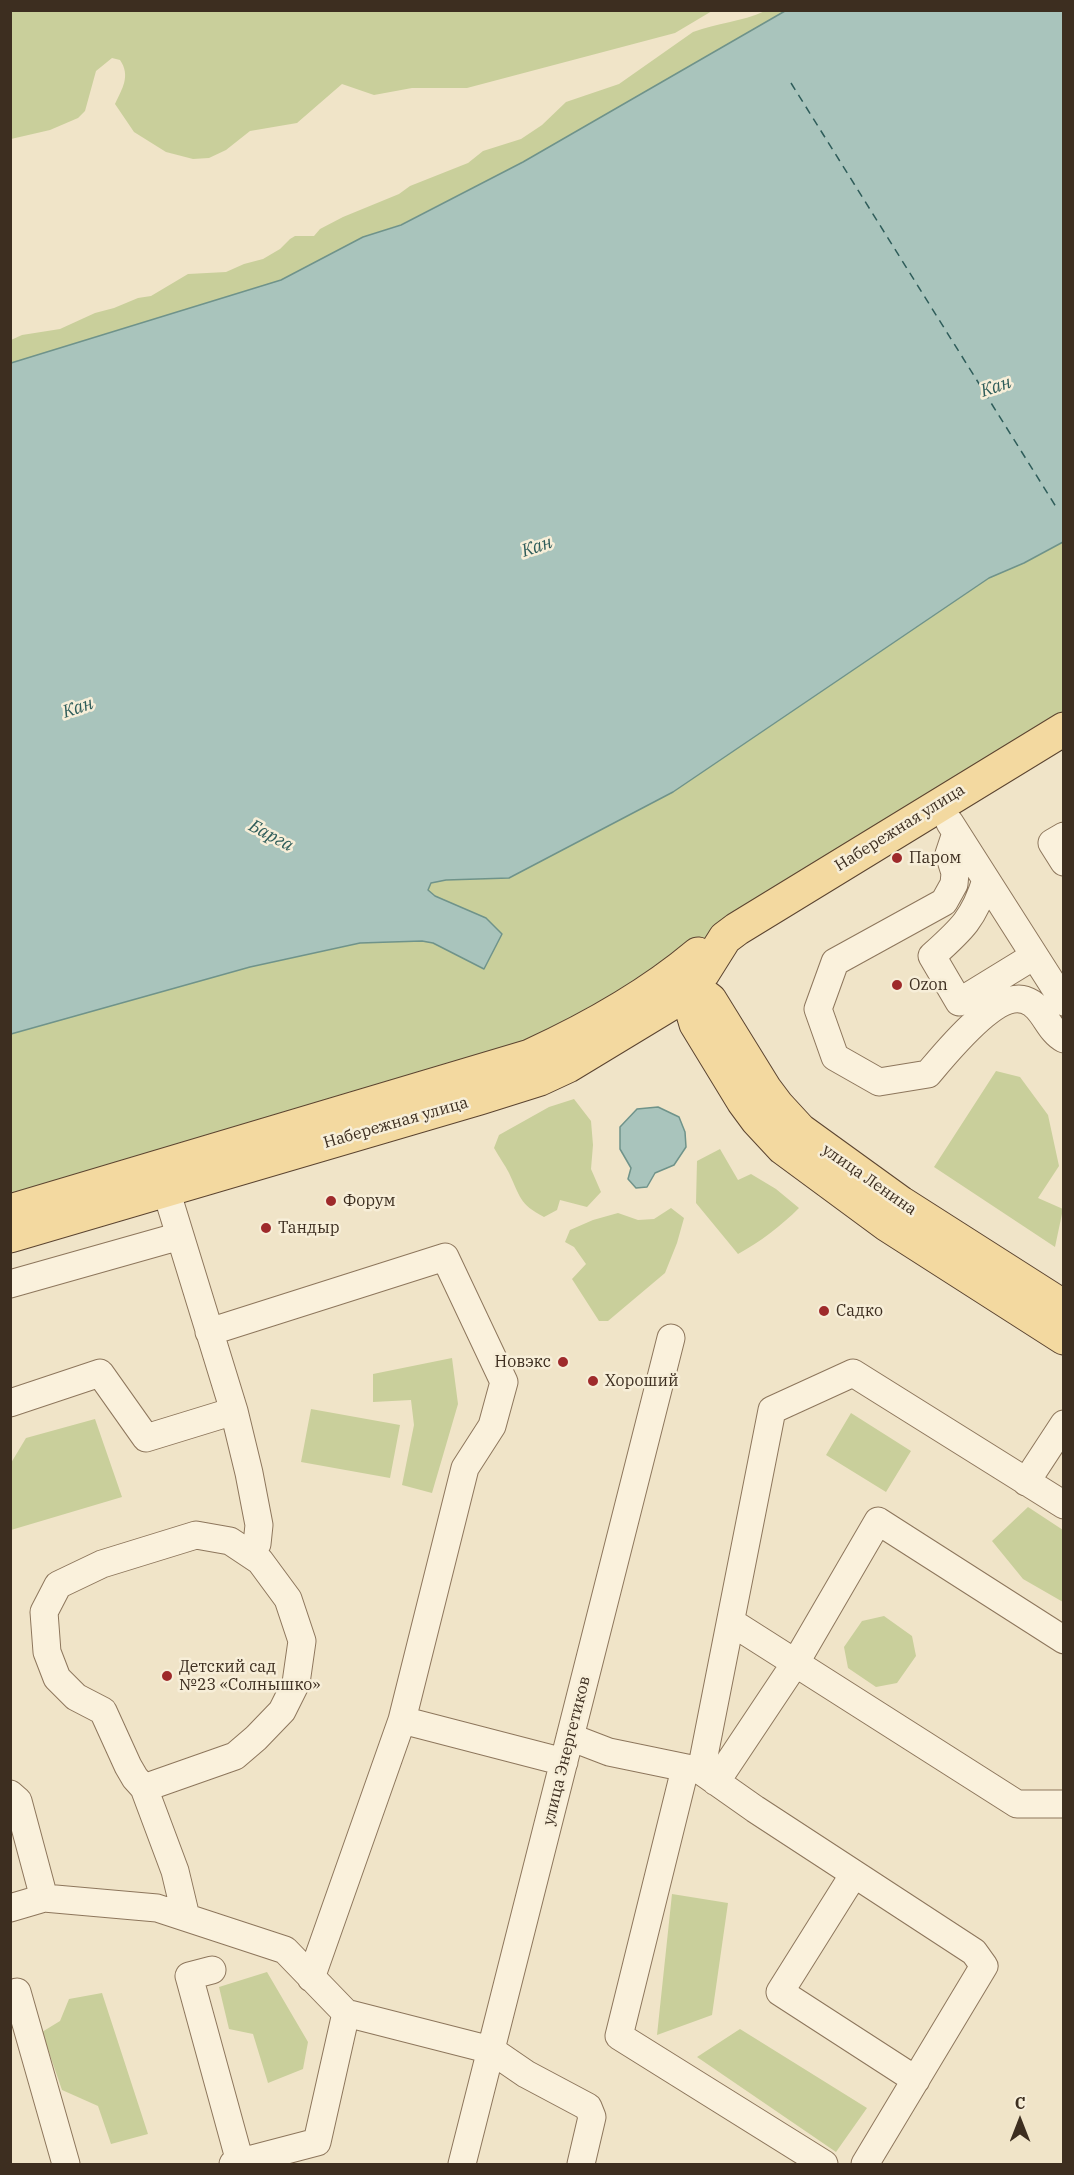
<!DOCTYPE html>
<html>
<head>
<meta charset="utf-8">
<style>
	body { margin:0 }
	#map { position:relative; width:1074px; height:2175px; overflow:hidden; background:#f0e4c8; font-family:"IBM Plex Serif",serif }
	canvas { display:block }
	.frame { position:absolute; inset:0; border:12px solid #3d2e20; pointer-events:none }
	.north { position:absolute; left:990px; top:2091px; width:60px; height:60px; -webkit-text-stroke:4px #f7eed8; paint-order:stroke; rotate:0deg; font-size:16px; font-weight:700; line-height:24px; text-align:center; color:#3d2e20 }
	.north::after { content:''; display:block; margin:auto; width:21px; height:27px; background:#3d2e20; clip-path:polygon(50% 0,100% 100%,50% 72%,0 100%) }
</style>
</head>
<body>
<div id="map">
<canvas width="1074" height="2175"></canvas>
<div class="frame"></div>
<div class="north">С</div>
</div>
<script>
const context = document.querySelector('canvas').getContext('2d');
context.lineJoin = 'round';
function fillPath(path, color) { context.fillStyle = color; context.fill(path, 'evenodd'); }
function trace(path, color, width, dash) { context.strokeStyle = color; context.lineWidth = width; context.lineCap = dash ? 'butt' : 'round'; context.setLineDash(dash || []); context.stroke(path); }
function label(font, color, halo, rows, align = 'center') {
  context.font = font + ' "IBM Plex Serif",serif'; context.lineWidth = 5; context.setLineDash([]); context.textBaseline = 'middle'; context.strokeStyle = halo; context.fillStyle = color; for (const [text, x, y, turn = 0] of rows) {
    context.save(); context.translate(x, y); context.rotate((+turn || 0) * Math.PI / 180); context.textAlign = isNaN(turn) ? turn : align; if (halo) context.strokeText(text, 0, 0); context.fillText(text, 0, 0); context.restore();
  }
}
fillPath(new Path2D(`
	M 10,11 L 11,10 L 712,11 L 675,33 L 467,88 L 412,88 L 374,95 L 342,84 L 297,123 L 250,131 L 226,150 L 209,158 L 193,159 L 166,152 L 134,132 L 115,104 C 122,89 131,76 120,60 L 112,58 L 96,71 L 85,111 L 78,118 L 50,130 L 11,139 Z
	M 765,11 L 785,11 L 523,162 L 400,225 L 363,237 L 281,280 L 11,363 L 11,340 L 22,335 L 60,329 L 95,313 L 114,308 L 138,298 L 151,296 L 188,274 L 226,272 L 244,264 L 263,259 L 280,249 L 290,239 L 295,236 L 314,236 L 320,229 L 343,217 L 399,194 L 410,186 L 468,163 L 483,151 L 521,139 L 542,125 L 566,102 L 619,84 L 693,32 C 717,23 741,22 765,11 Z
	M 1063,542 L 1063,716 L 713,932 L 671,967 L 537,1044 L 11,1202 L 11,1034 L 250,967 L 360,943 L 422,941 L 433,943 L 484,969 L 501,934 L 486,918 L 435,896 L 428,890 L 431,883 L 446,880 L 509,878 L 673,792 L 989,578 L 1024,563 Z
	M 996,1071 L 1020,1077 L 1048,1115 L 1059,1166 L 1038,1198 L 1063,1209 L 1055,1247 L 934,1167 Z
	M 574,1099 L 591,1121 L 593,1145 L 591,1169 L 601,1192 L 587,1207 L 560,1200 L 557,1210 L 544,1217 C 519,1204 520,1196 509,1173 C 505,1165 499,1157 494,1148 L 499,1135 L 549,1107 Z
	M 720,1149 L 738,1180 L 751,1174 L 776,1189 L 799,1208 C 781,1226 760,1242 738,1254 L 696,1203 L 697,1161 Z
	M 671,1208 L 684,1218 L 677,1243 L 665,1273 L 608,1321 L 599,1321 L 572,1279 L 586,1264 L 574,1247 L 565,1242 L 570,1230 L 593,1220 L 618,1213 L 638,1220 L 654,1219 Z
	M 452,1358 L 458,1404 L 432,1493 L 402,1485 L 414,1425 L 411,1400 L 373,1402 L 373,1374 Z
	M 311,1409 L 400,1425 L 390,1478 L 301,1462 Z
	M 851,1413 L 911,1451 L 886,1492 L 826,1455 Z
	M 95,1419 L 122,1497 L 11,1530 L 11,1463 L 26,1438 Z
	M 1028,1507 L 1063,1530 L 1063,1602 L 1023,1579 L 992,1541 Z
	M 884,1616 L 912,1636 L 916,1656 L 897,1683 L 876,1687 L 848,1668 L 844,1647 L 862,1621 Z
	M 672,1894 L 728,1903 L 712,2015 L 657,2035 Z
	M 267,1972 L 308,2042 L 303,2069 L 268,2083 L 253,2034 L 229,2029 L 219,1987 Z
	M 102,1993 L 148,2134 L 111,2144 L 98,2106 L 62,2090 L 42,2032 L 60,2021 L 69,1999 Z
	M 740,2029 L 867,2108 L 836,2152 L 697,2057 Z`), '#c9cf9b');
const water = new Path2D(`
	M 785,11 L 1063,11 L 1063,542 L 1024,563 L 989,578 L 673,792 L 509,878 L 446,880 L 431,883 L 428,890 L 435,896 L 486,918 L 502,934 L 484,969 L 433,943 L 422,941 L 360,943 L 250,967 L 11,1034 L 11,363 L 281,280 L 363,237 L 401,225 L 523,162 Z
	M 658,1107 L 679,1117 L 685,1132 L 686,1147 L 674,1165 L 655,1173 L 647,1187 L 636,1188 L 628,1179 L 631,1168 L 620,1149 L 620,1127 L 637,1109 Z`);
fillPath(water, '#a9c4bc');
trace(water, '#6f938a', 1.5);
trace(new Path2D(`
	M 791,83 L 1058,510`), '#2f5d5a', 1.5, [8, 6]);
const minor = new Path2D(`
	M 950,823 L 1064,1002
	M 956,833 L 949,854 L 955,873 L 954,884 L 944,902 L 835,962 L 818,1009 L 835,1057 L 879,1082 L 928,1074 C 945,1054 996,990 1025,1000 C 1044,1006 1047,1030 1064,1039
	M 1064,836 L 1052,843 L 1064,862
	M 986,880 C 974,919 961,930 932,956 L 959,1002 L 1034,956
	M 166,1190 L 234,1411 L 249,1473 L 259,1525 L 257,1544 L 251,1555
	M 10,1284 L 180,1236
	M 209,1332 L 445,1257 L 504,1382 L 492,1426 L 465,1468 L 402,1720 L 311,1978
	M 10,1403 L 100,1373 L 146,1438 L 234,1411
	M 1026,1482 L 1064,1424
	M 731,1622 L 1017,1804 L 1064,1804
	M 402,1720 L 564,1762
	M 570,1737 L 609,1752 L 701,1771 L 755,1809 L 974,1952 L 984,1966 L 865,2164
	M 685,1769 L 619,2036 L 824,2164
	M 701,1771 L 772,1410 L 853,1373 L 1064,1505
	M 716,1782 L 796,1662 L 878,1521 L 1064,1640
	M 144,1788 L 235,1756 L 256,1738 L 282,1711 L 296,1683 L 302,1641 L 288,1599 L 260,1561 L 230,1541 L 196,1535 L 102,1564 L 58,1585 L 44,1612 L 47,1652 L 57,1678 L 76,1697 L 103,1711 L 128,1766 L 135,1778 L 144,1788 L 175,1871 L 186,1917
	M 10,1794 L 18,1801 L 44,1898 L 157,1908 L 285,1950 L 346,2013 L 491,2050 L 526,2074 L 588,2107 L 592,2117 L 581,2164
	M 854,1874 L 780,1992 L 916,2080
	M 10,1908 L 44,1898
	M 212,1970 L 189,1976 L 240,2162
	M 17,1992 L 66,2164
	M 233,2164 L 317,2142 L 346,2013
	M 462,2164 L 671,1338`);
const major = new Path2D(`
	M 691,973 L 688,997 L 696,1024 L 743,1101 L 757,1120 L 783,1148 L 886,1224 L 1064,1338
	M 677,984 L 693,987 L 710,1000 L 765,1089 L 777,1105 L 800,1130 L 901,1203 L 1064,1307
	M 10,1211 L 530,1056 C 589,1029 648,996 698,954
	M 10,1236 L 480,1098 L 540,1079 L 568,1066 L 672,1003 L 689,989 L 703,973 L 725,938 L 737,929 L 1064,729`);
trace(minor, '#8d765c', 29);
trace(major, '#5b4430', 35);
trace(minor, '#faf1dc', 27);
trace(major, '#f3d9a0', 33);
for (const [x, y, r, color] of [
	[897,858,6,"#9e2a2b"],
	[897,985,6,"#9e2a2b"],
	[331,1201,6,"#9e2a2b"],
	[266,1228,6,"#9e2a2b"],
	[824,1311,6,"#9e2a2b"],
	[563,1362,6,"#9e2a2b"],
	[593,1381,6,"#9e2a2b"],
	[167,1676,6,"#9e2a2b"]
]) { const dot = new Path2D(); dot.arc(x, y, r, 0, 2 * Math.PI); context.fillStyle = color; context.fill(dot); trace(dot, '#f7eed8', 2); }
label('16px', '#3d2e20', '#f7eed8', [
	["Набережная улица",900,828,-32],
	["Набережная улица",396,1123,-16],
	["улица Ленина",869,1180,35],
	["улица Энергетиков",567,1751,-76]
]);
label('16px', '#3d2e20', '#f7eed8', [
	["Паром",909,858],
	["Ozon",909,985],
	["Форум",343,1201],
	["Тандыр",278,1228],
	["Садко",836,1311],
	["Новэкс",551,1362,"right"],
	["Хороший",605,1381],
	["Детский сад",179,1667],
	["№23 «Солнышко»",179,1685]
], 'left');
label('italic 18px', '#2f5d5a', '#f7eed8', [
	["Кан",996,387,-19],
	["Кан",537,547,-19],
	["Кан",78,708,-19],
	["Барга",271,836,28]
]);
</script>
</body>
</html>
